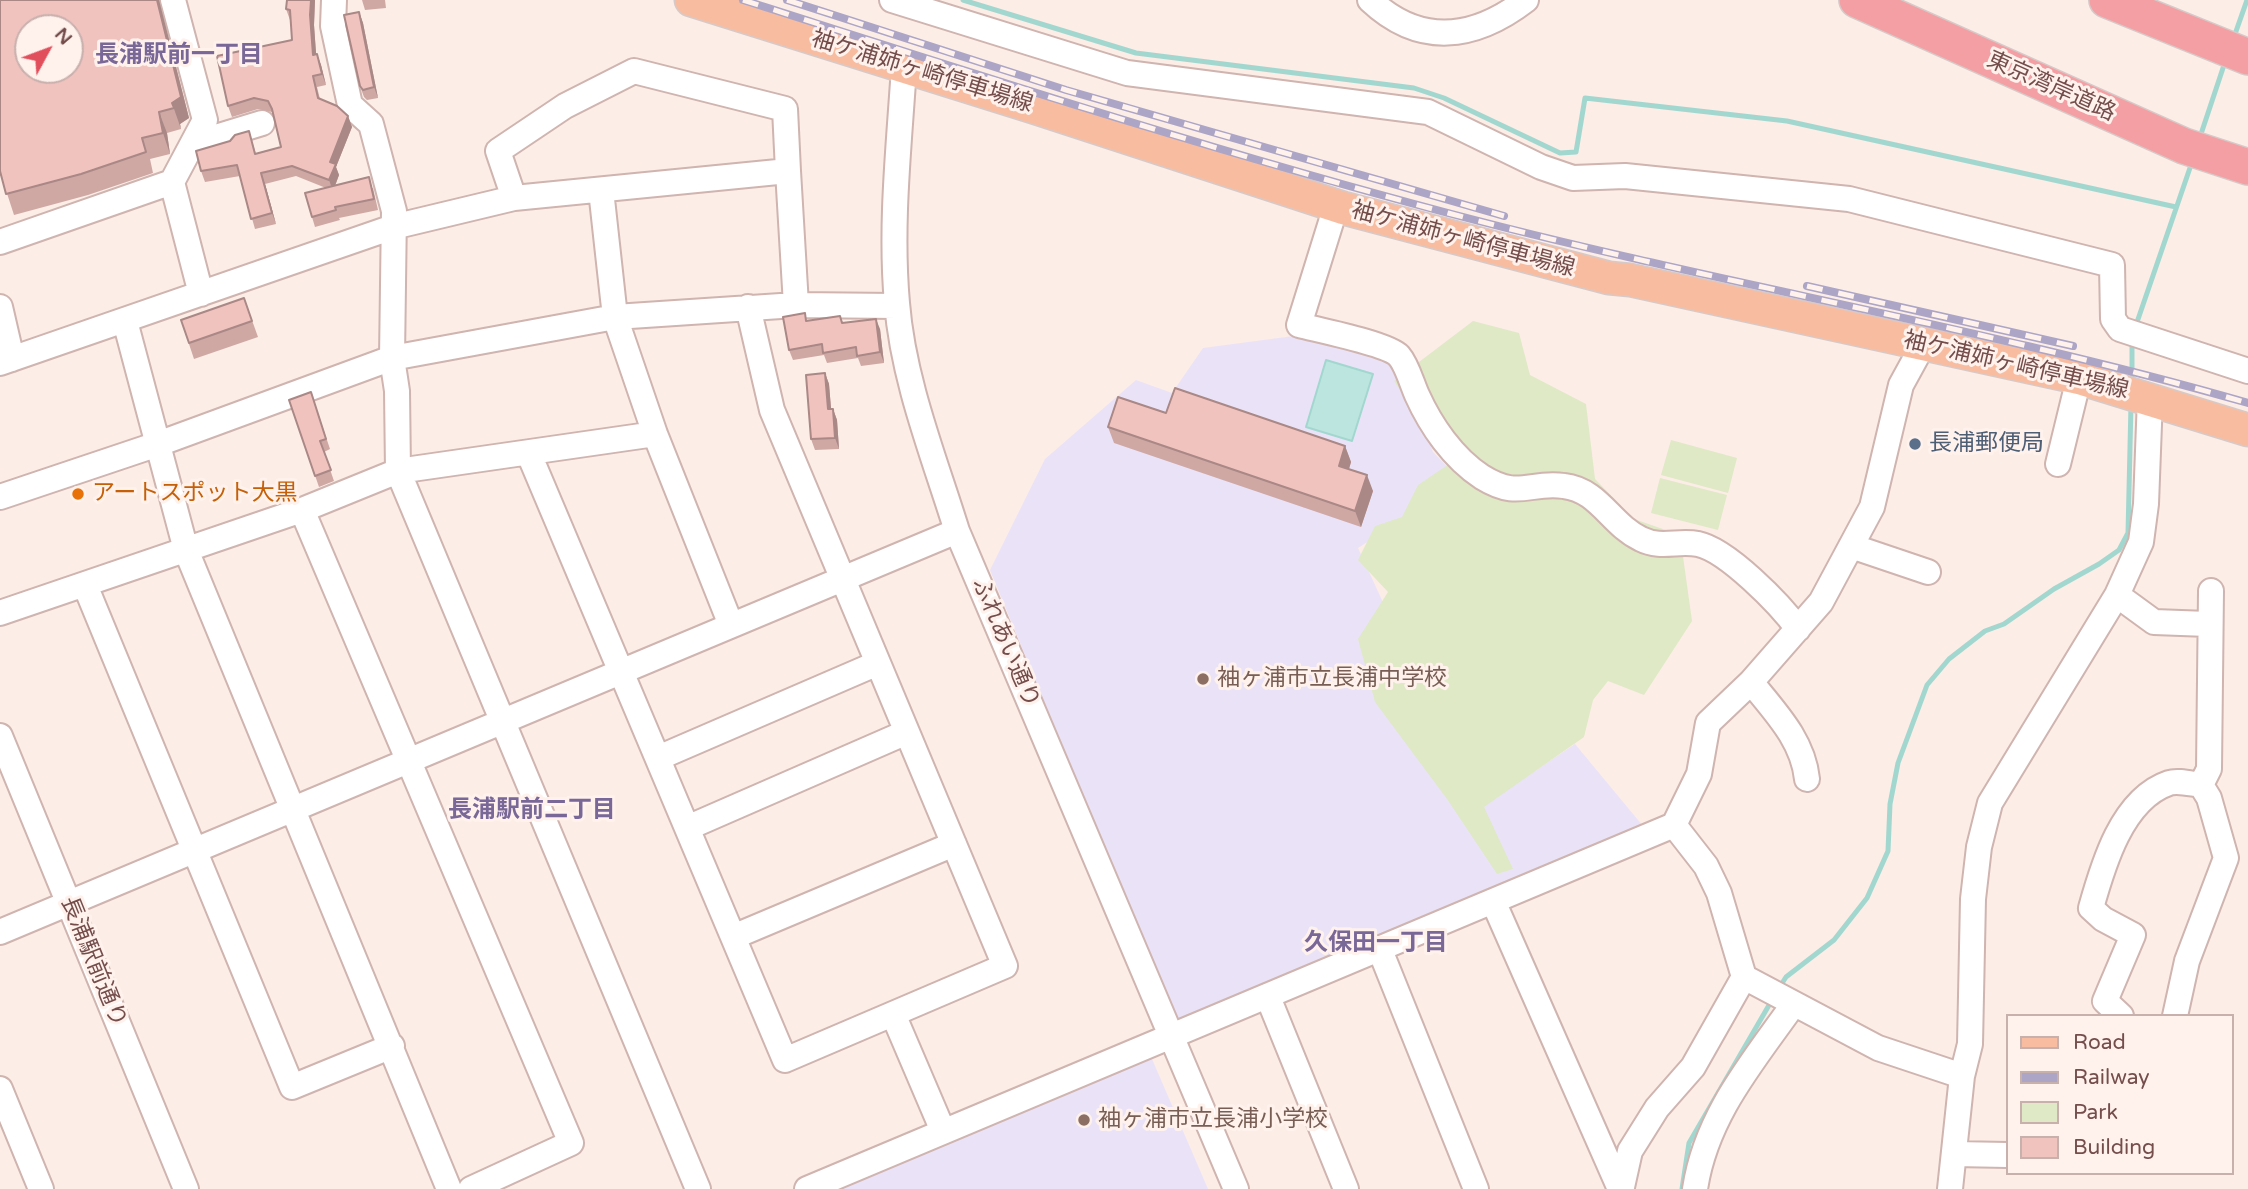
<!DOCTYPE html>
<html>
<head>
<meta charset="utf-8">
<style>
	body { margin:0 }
	#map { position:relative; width:2248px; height:1189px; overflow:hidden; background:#fcede7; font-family:"Varela Round",sans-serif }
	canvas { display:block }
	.legend { position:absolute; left:2006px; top:1014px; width:228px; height:161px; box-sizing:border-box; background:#fff2ed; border:2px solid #c8b0ad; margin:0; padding:9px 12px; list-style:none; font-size:21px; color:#754e4c }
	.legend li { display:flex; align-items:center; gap:14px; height:35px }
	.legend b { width:35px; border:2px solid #c8b0ad }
	.north { position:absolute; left:14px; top:14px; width:70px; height:70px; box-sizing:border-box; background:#fff2ed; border:2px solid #c8b0ad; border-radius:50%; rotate:49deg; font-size:19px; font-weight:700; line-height:28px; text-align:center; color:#754e4c }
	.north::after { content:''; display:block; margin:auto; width:24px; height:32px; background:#e24f5c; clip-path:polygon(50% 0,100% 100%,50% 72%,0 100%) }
</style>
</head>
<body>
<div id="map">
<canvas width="2248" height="1189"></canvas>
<ul class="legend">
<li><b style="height:9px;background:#f8bda1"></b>Road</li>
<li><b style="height:9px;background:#aca5c6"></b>Railway</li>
<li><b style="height:19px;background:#dfe9c5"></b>Park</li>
<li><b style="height:19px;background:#f1c3bf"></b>Building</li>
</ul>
<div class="north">N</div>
</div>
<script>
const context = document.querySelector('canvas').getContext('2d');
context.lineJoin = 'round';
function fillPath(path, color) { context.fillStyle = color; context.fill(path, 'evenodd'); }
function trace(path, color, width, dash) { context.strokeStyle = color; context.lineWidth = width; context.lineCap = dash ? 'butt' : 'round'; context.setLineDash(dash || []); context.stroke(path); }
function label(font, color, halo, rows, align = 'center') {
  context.font = font + ' "Varela Round","Noto Sans JP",sans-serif'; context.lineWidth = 6; context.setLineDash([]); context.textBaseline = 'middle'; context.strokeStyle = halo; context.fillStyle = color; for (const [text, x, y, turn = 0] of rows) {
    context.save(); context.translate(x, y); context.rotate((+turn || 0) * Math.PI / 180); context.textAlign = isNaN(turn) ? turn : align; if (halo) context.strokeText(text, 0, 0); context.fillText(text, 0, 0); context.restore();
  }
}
fillPath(new Path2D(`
	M 1301,335 L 1388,362 L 1408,387 L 1433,452 L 1462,482 L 1358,548 L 1478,809 L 1575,744 L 1643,826 L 1176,1022 L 990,570 L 1045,459 L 1136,380 L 1172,393 L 1203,348 Z
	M 1149,1052 L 1208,1189 L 831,1189 Z`), '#eae3f8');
fillPath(new Path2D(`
	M 1473,321 L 1519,333 L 1530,375 L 1586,404 L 1595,479 L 1634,519 L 1680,535 L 1692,621 L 1644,695 L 1608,681 L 1593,700 L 1584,737 L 1484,807 L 1513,869 L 1497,874 L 1447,799 L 1375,702 L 1358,639 L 1388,592 L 1358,560 L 1375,526 L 1402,517 L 1418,485 L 1449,464 L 1394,381 Z
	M 1671,440 L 1737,458 L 1728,493 L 1661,475 Z
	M 1660,478 L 1727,495 L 1718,530 L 1651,513 Z`), '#dfe9c5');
const water = new Path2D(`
	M 1326,360 L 1373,374 L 1352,441 L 1306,427 Z`);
fillPath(water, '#bbe5de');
trace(water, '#a2d7cf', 2);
trace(new Path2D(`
	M 963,0 L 1136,53 L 1414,88 L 1444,98 L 1560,153 L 1576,152 L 1585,98 L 1787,121 L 2176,207
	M 2234,37 L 2247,0
	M 2199,140 L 2226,59
	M 2135,328 L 2192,162
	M 2132,384 L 2132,341
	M 1779,988 L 1786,977 L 1834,940 L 1867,898 L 1888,851 L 1890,804 L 1898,763 L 1927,685 L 1949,659 L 1985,631 L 2004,624 L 2054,589 L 2099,564 L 2119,550 L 2128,533 L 2131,404
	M 1682,1189 L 1689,1143 L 1772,1000`), '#a2d7cf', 5);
const minor = new Path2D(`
	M 334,0 L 333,26 L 350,105 L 371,124 L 394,211 L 392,358 L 397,391 L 398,471 L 698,1189
	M 892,0 L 1127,73 L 1428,112 L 1541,167 L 1573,178 L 1625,176 L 1849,199 L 2112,265 L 2113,319 L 2120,329 L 2248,371
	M 1370,0 C 1420,47 1474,40 1526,0
	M 904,67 C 899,146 890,225 897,303 C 903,380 934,457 957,531 L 1236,1189
	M 193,144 L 262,123
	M 788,171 L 796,305
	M 172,182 L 201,294
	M 601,190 L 615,317 L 655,434 L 731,625
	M 1336,206 L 1299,325 C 1318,330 1388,344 1399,356 C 1407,365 1412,384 1417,395 C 1431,426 1453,458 1482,477 C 1519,500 1529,481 1564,486 C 1599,490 1611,525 1641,539 C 1661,549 1678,540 1698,544 C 1727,550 1780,604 1798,629
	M 0,242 L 172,182 L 205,120 L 173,0
	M 0,307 L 12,359
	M 125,321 L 186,550 L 449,1189
	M 1924,343 L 1901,385 L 1872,507 L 1821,602 L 1751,682 L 1708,723 L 1699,774 L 1674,825 L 1706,866 L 1719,893 L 1744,977 L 1878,1048 L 1962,1076
	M 0,363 L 393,227 L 514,198 L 788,171 L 785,109 L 634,71 L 565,106 L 498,151 L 514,198
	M 529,454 L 785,1060 L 1005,966 L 772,410 L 748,307
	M 2058,464 L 2079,378
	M 0,497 L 158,444 L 392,358 L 615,317 L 796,305 L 897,306
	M 302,510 L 571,1143 L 471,1189
	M 1851,546 L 1928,572
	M 85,585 L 292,1087 L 392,1046
	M 2117,595 L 2154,622 L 2208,624
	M 0,613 L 302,510 L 398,471 L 655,434
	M 1751,682 C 1775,712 1803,740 1807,779
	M 0,736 L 186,1189
	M 658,758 L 878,663
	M 2201,785 L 2209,769 L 2211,591
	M 687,828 L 907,732
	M 1493,901 L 1620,1189
	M 0,932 C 319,797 638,663 957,531
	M 733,937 L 954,844
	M 1380,950 L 1476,1189
	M 1268,997 L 1346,1189
	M 893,1014 L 943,1131
	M 2121,1016 L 2105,1001 L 2133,935 L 2103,919 L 2091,908 C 2103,865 2122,799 2169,783 C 2178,780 2192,784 2201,785
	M 2175,1016 L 2187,961 L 2226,858 L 2209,798 L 2201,785
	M 0,1089 L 41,1189
	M 1954,1154 L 2008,1155
	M 1622,1187 L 1630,1151 L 1657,1108 L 1693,1067 L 1744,977
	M 807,1189 L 1674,825
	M 1695,1189 C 1706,1116 1752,1063 1793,1005
	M 1950,1189 L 1962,1076 L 1970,1044 L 1973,899 L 1979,847 L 1990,803 L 2117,595 L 2141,542 L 2146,504 L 2150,398`);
const major = new Path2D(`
	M 691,0 L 1033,107 L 1343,208 L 1609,278 L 1630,280 L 2079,378 L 2248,430`);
const highway = new Path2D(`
	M 1857,0 L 2184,146 L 2248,167
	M 2107,0 L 2248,57`);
trace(minor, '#cfb4b0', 28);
trace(major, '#d6cac9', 35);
trace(highway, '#d6cac9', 38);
trace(minor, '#fff', 24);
trace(major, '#f8bda1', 32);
trace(highway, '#f49fa3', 35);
const rail = new Path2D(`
	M 743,0 C 976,74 1210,150 1448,213 C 1713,283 1984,327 2248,403
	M 787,0 L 1066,90 L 1504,216
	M 1807,286 L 2073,346`);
trace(rail, '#aca5c6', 8);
trace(rail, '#fff2ed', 5, [16]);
fillPath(new Path2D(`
	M 0,0 L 159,0 L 189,118 L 180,124 L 181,129 L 167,133 L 170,154 L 150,159 L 153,173 L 88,195 L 14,215 L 1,175 L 0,176 Z
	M 287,0 L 315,0 L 314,25 L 316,54 L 321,65 L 326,85 L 317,87 L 320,99 L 348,116 L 352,127 L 336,167 L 339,175 L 335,186 L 373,188 L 378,210 L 339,218 L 340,220 L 315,227 L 312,217 L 326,188 L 296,176 L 265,184 L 276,224 L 255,229 L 240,176 L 205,182 L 201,171 L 230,141 L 249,131 L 256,154 L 281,147 L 274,115 L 272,112 L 258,109 L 232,117 L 228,106 L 292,40 L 291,20 L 290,20 L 286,9 Z
	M 362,0 L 385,0 L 386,8 L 365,10 Z
	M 359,12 L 363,23 L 378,98 L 367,100 L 364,97 L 360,86 Z
	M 244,298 L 258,337 L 194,359 L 181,320 Z
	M 840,316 L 843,323 L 880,329 L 884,363 L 861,366 L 858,358 L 827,363 L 824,355 L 793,360 L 789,350 L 808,321 Z
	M 825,373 L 829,384 L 831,409 L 833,409 L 837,420 L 839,449 L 815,450 L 811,439 Z
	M 311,392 L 330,449 L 324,452 L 334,481 L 319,487 L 289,400 Z
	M 1166,413 L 1345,446 L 1351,462 L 1349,469 L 1373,491 L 1361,527 L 1114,443 L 1108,427 Z`), '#cfa8a4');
fillPath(new Path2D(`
	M 157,0 L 159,0 L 189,118 L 180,124 L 181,129 L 172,103 Z
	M 311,0 L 315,0 L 314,25 L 317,66 L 313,55 L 310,15 Z
	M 359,12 L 363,23 L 378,98 L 374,87 Z
	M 317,54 L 321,65 L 326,85 L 322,74 Z
	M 159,112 L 167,133 L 170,154 L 163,133 Z
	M 348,116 L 352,127 L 336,167 L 339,175 L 333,191 L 329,180 L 330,162 Z
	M 261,173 L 265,184 L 276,224 L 272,213 Z
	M 876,319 L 880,329 L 884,363 L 880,352 Z
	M 825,373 L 829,384 L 832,420 L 828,409 Z
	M 833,409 L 837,420 L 839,449 L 835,438 Z
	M 1345,446 L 1351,462 L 1345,482 L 1339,466 Z
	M 1367,475 L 1373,491 L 1361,527 L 1355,511 Z`), '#a98886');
const building = new Path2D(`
	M 0,0 L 157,0 L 181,97 L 172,103 L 174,108 L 159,112 L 163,133 L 142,138 L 146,152 L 81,174 L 6,194 L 0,171 ZM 28,28 L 70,28 L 70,70 L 28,70 Z
	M 287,0 L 311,0 L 310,15 L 313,55 L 317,54 L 322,74 L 313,76 L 318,98 L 337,106 L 348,116 L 330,162 L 336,164 L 329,180 L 292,166 L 261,173 L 272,213 L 251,219 L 237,165 L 201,171 L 196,151 L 230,141 L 235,135 L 249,131 L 255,154 L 281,147 L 272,109 L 268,101 L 254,98 L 228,106 L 217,56 L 292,40 L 290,10 L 286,9 Z
	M 359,12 L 374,87 L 363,90 L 360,86 L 344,15 Z
	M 369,177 L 374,199 L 335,207 L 336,210 L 312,217 L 305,193 Z
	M 244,298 L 252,321 L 189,343 L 181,320 Z
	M 805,313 L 806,321 L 840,316 L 842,323 L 876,319 L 880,352 L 857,356 L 856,347 L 823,353 L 822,344 L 789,350 L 783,317 Z
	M 825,373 L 828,409 L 833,409 L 835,438 L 811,439 L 806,375 Z
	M 1175,388 L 1345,446 L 1339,466 L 1367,475 L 1355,511 L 1108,427 L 1118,397 L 1166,413 Z
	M 311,392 L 326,439 L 320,441 L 331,470 L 315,476 L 289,400 Z`);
fillPath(building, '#f1c3bf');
trace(building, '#a98886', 2);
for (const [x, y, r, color] of [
	[1915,444,7,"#5c6f8a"],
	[78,494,7,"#e8710a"],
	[1203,679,7,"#8d6e63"],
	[1084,1120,7,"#8d6e63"]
]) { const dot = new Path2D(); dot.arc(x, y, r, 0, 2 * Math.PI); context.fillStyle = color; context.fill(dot); trace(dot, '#fff2ed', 2.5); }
label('23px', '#754e4c', '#fff2ed', [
	["袖ケ浦姉ヶ崎停車場線",922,72,17],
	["東京湾岸道路",2051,87,24],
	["袖ケ浦姉ヶ崎停車場線",1463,240,15],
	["袖ケ浦姉ヶ崎停車場線",2016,366,13],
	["ふれあい通り",1005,643,67],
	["長浦駅前通り",93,962,68]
]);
label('23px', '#4e5e75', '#fff2ed', [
	["長浦郵便局",1929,444]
], 'left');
label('23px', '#c56008', '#fff2ed', [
	["アートスポット大黒",92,494]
], 'left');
label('23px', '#785e54', '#fff2ed', [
	["袖ヶ浦市立長浦中学校",1217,679],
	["袖ヶ浦市立長浦小学校",1098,1120]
], 'left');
label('bold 24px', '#796798', '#fff2ed', [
	["長浦駅前一丁目",179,56],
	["長浦駅前二丁目",532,811],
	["久保田一丁目",1376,944]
]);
</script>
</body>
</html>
